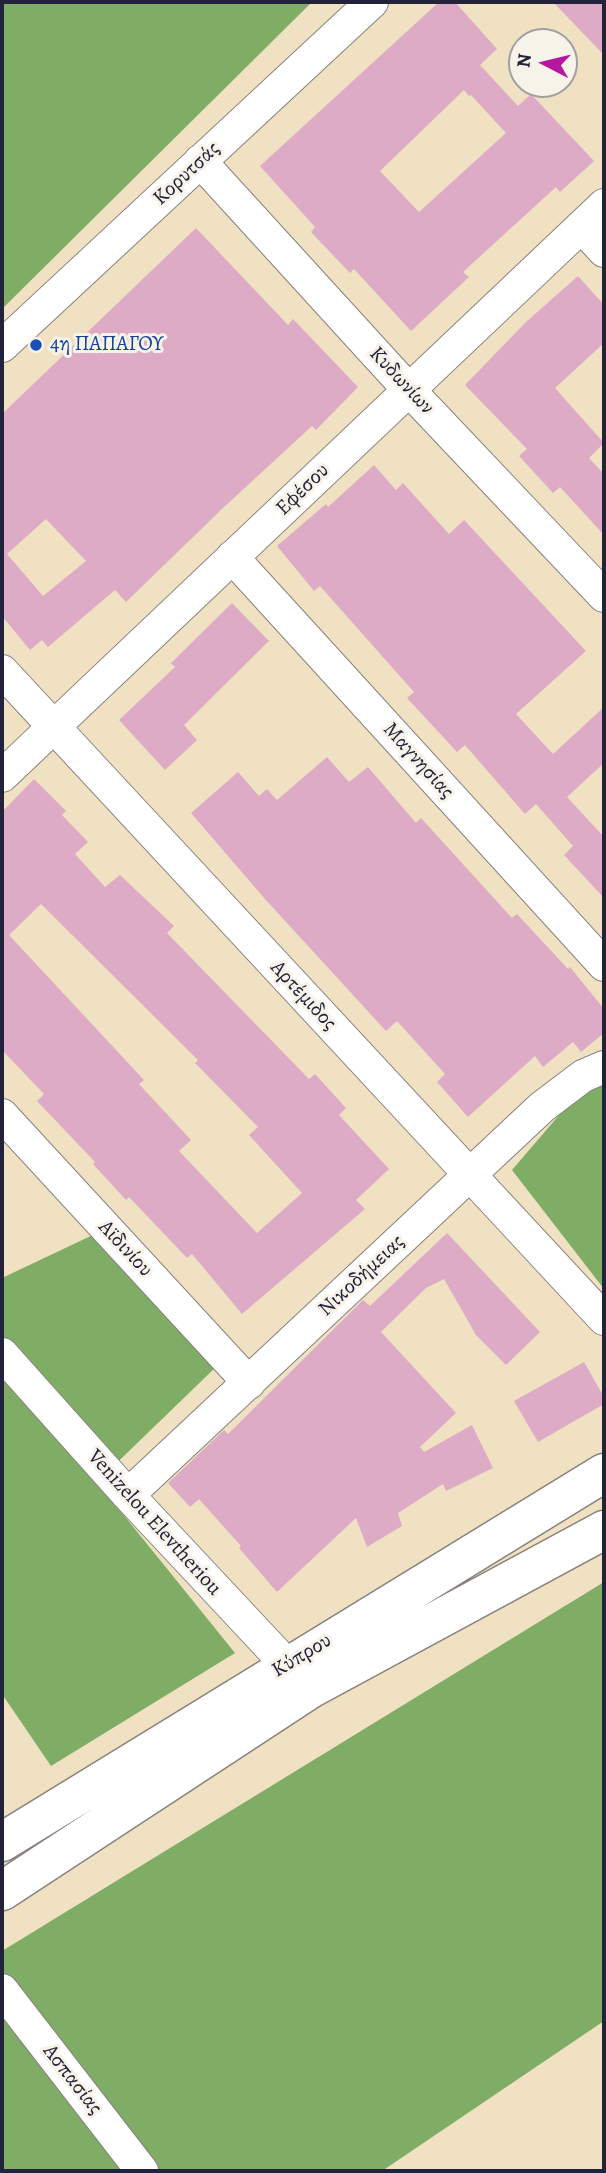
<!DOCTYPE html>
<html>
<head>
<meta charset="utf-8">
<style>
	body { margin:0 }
	#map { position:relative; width:606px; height:2173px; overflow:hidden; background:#efe1c2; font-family:Alegreya,serif }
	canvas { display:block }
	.frame { position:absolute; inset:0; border:4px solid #22223b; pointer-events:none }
	.north { position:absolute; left:508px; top:28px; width:70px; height:70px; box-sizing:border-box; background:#f7f3e8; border:2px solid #a29fa3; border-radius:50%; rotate:277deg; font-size:19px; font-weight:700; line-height:28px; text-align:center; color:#22223b }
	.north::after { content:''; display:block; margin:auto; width:24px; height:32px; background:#b5179e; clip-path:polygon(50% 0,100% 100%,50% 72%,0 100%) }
</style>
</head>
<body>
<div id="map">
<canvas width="606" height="2173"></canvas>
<div class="frame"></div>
<div class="north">N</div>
</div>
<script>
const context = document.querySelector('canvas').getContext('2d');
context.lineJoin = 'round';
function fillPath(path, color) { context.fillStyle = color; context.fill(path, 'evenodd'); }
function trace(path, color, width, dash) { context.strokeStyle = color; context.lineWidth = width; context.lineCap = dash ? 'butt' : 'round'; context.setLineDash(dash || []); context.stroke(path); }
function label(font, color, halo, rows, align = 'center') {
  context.font = font + ' Alegreya,serif'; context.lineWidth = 6; context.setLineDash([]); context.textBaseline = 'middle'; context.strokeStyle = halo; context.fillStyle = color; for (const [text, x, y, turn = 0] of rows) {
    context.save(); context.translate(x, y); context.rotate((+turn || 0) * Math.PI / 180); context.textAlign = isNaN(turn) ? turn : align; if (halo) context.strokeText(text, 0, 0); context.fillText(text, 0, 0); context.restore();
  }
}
fillPath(new Path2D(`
	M 2,2 L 312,2 L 2,309 Z
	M 604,1079 L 604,1289 L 512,1170 L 578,1093 Z
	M 97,1233 L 218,1365 L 97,1482 L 235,1653 L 51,1766 L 2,1694 L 2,1278 Z
	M 604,1582 L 604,2021 L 382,2171 L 2,2171 L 2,1951 Z`), '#80ad66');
fillPath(new Path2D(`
	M 439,2 L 455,2 L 497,49 L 480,65 L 518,106 L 531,94 L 594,161 L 560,192 L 556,187 L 463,272 L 469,277 L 411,331 L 354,269 L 350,273 L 311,232 L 315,227 L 260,166 ZM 464,90 L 469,96 L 471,95 L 506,133 L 419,212 L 380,171 Z
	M 553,2 L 604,2 L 604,55 Z
	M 196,228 L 288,325 L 293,319 L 358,387 L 316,430 L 312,426 L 223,508 L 126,602 L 115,590 L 48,647 L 42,640 L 30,650 L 2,616 L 2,414 ZM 46,519 L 86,561 L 43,596 L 7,554 Z
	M 578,276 L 604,305 L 604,343 L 555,388 L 604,443 L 589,458 L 604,474 L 604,535 L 560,487 L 553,493 L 519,456 L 527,449 L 465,385 L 527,321 Z
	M 374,465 L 396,490 L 403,483 L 449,534 L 464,520 L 586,651 L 516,714 L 553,754 L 604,707 L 604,763 L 567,797 L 604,837 L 604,898 L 564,855 L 573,846 L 536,804 L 525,814 L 465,745 L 457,752 L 407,698 L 414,692 L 320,586 L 314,591 L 277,546 L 326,504 L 328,507 Z
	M 232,603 L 269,641 L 184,725 L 197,740 L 165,770 L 119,720 L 175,667 L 171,663 Z
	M 327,757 L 349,782 L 368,767 L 416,823 L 421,818 L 512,918 L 517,914 L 568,969 L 570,967 L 604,1009 L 604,1033 L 581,1052 L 573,1042 L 543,1067 L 535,1056 L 468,1117 L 437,1082 L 445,1074 L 397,1021 L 386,1031 L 265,899 L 191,813 L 238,772 L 259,796 L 267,789 L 277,800 Z
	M 34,779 L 66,811 L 62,815 L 88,842 L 75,854 L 105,887 L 120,875 L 174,926 L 167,933 L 309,1079 L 315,1074 L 346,1108 L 339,1115 L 389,1169 L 356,1200 L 365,1209 L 242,1314 L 192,1254 L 187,1258 L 129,1197 L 126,1200 L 93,1164 L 95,1162 L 37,1101 L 44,1094 L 2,1050 L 2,812 ZM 41,904 L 198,1060 L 195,1063 L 258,1127 L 249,1135 L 302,1193 L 257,1233 L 179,1151 L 191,1140 L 139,1084 L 144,1080 L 9,935 Z
	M 447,1233 L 540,1332 L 506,1365 L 476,1335 L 444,1279 L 426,1288 L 381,1332 L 456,1413 L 420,1447 L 424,1452 L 472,1425 L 493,1468 L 446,1491 L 443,1484 L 398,1513 L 402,1526 L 367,1547 L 356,1518 L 277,1592 L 239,1548 L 241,1546 L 199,1499 L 190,1507 L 168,1483 L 224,1430 L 228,1434 L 363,1300 L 370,1306 Z
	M 584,1362 L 604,1397 L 604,1404 L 538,1442 L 514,1401 Z`), '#deabc7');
const street = new Path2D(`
	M 200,161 L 408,389 L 604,596
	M 582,227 L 604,251
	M 2,346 L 372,2
	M 232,557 L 604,965
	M 2,671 L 604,1319
	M 2,776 L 604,205
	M 2,1115 L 249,1383
	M 2,1354 L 128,1495 L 304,1683
	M 128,1495 L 542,1107 L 583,1076 L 604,1067
	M 2,1990 L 142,2171`);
const secondary = new Path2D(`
	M 2,1842 L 604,1473
	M 2,1891 L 310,1689 L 604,1530`);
trace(street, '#88827e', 34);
trace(secondary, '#88827e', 41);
trace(street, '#fff', 32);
trace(secondary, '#fff', 38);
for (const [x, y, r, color] of [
	[36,345,7,"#1a4fb4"]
]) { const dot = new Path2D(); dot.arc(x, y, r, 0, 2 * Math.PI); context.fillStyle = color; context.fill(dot); trace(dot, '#f7f3e8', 2.5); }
label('21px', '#22223b', '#f7f3e8', [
	["Κορυτσάς",187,174,-43],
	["Κυδωνίων",401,381,47],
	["Εφέσου",303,490,-44],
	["Μαγνησίας",418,761,48],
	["Αρτέμιδος",303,996,47],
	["Αϊδινίου",125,1249,47],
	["Νικοδήμειας",362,1276,-43],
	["Venizelou Elevtheriou",154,1523,48],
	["Κύπρου",302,1656,-31],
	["Ασπασίας",72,2080,52]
]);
label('21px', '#164399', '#f7f3e8', [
	["4η ΠΑΠΑΓΟΥ",50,345]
], 'left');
</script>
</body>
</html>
